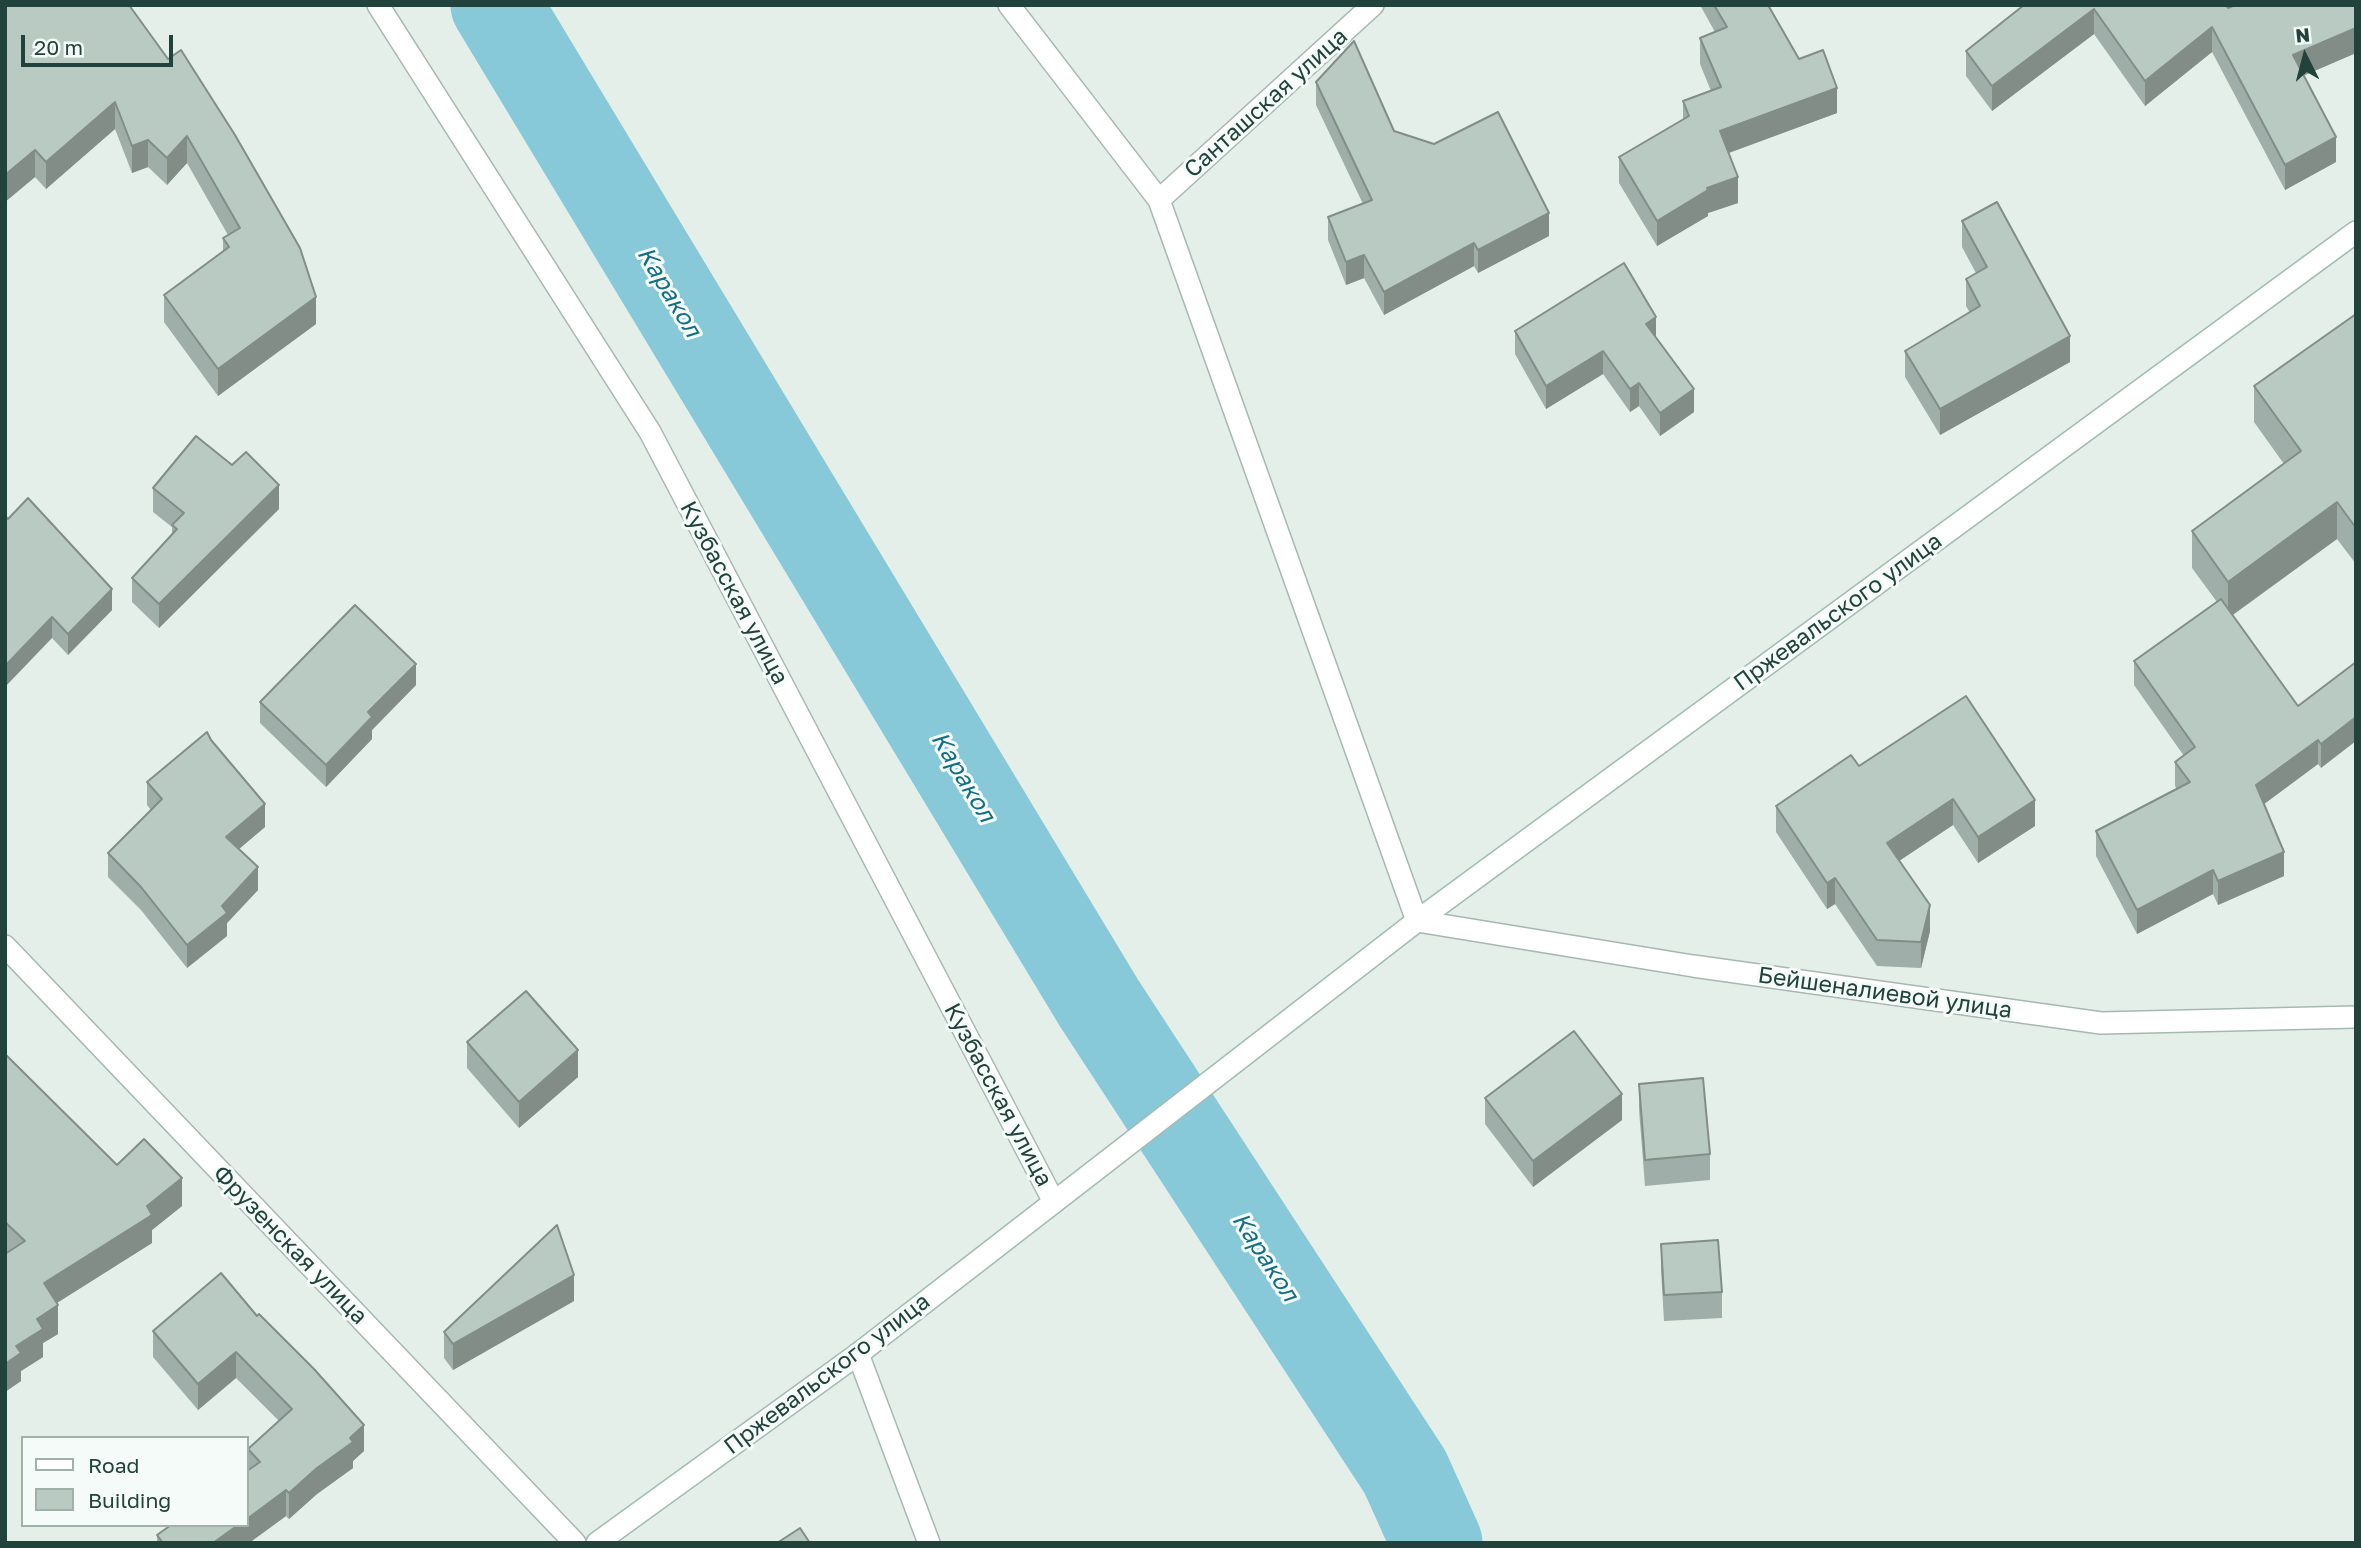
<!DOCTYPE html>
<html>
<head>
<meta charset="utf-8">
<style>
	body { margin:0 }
	#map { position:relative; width:2361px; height:1548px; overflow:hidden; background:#e4efea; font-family:"Golos Text",sans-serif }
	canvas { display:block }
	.frame { position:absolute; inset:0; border:7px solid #21433b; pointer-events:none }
	.legend { position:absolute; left:21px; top:1436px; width:228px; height:91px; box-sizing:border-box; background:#f5fbf8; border:2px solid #a0b1ac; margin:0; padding:9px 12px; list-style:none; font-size:21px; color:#21433b }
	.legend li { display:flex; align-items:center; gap:14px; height:35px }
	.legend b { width:35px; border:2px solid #a0b1ac }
	.north { position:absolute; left:2270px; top:21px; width:70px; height:70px; -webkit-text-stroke:5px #f5fbf8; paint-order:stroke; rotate:354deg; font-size:19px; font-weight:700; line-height:28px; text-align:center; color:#21433b }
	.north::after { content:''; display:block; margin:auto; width:24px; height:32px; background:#21433b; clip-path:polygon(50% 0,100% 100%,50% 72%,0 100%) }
	.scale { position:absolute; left:21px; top:35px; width:152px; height:32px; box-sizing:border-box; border:4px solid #21433b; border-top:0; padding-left:9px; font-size:21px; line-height:24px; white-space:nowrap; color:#21433b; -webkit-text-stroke:5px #f5fbf8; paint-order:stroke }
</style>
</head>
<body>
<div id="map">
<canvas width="2361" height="1548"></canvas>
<div class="frame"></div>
<ul class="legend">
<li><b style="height:9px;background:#fff"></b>Road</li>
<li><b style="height:19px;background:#b9cac3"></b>Building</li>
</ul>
<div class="north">N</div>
<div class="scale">20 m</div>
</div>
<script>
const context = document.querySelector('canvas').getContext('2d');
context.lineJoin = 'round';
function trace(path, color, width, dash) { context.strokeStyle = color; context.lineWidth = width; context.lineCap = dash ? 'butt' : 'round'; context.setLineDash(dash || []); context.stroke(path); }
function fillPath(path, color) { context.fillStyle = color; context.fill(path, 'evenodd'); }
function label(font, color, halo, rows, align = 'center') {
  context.font = font + ' "Golos Text",sans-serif'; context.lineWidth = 6; context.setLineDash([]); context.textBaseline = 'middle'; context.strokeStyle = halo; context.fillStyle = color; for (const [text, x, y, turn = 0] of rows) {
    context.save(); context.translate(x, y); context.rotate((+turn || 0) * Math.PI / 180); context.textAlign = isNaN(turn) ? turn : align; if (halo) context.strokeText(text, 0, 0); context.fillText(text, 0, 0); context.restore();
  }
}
trace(new Path2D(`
	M 496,5 L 1099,1003 L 1405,1472 L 1437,1543`), '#87c9d9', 91);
const street = new Path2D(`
	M 378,5 L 650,432 L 1054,1202
	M 1009,5 L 1159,200 L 1417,921 L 1693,966 L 2101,1023 L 2356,1017
	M 1159,200 L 1373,5
	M 5,946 L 575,1543
	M 858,1354 L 929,1543`);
const secondary = new Path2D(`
	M 597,1543 L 858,1354 L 1417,921 L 2356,232`);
trace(street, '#a6b8b2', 24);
trace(secondary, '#a1bcb3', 24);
trace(street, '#fff', 21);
trace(secondary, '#fff', 21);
fillPath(new Path2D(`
	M 5,5 L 129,5 L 316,324 L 218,396 L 164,322 L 164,295 L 223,251 L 223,238 L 228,235 L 187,163 L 167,185 L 148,167 L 132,173 L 115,129 L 46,189 L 35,177 L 5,202 Z
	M 1700,5 L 1768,5 L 1799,59 L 1837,113 L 1729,153 L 1738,203 L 1708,213 L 1708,216 L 1657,246 L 1619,183 L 1619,157 L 1683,119 L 1683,101 L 1711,91 L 1700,64 L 1700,38 L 1715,32 Z
	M 2024,5 L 2228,8 L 2356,5 L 2356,53 L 2303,76 L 2336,162 L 2285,190 L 2212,52 L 2145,106 L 2094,34 L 1992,111 L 1966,76 L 1966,51 Z
	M 1316,82 L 1394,131 L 1549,236 L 1478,273 L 1474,266 L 1384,315 L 1364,278 L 1346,285 L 1328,240 L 1328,217 L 1363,204 L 1316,105 Z
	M 1962,221 L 2070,362 L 1940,435 L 1905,377 L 1905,351 L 1970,313 L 1966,306 L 1966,279 L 1976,273 L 1962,247 Z
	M 2356,314 L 2356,564 L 2337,539 L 2233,615 L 2298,706 L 2356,662 L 2321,768 L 2318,764 L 2264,804 L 2284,876 L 2218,905 L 2213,894 L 2137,934 L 2096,856 L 2096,831 L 2177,789 L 2175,786 L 2175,762 L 2184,756 L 2134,685 L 2134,661 L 2217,602 L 2192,568 L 2192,531 L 2284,464 L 2254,422 L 2254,386 Z
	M 1515,331 L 1656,337 L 1694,412 L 1660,436 L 1639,406 L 1630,412 L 1603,374 L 1546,409 L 1515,354 Z
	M 153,488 L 279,509 L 159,628 L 132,602 L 132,578 L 172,534 L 172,527 L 153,512 Z
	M 5,516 L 112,610 L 68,655 L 52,638 Z
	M 416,685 L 372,730 L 372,739 L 326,787 L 260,723 L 260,702 Z
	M 211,740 L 265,827 L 239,849 L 258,890 L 227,923 L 227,936 L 187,968 L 141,910 L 108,877 L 108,853 L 151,810 L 147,805 L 147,782 Z
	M 1859,766 L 2035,826 L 1978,863 L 1953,825 L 1899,861 L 1930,931 L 1921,968 L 1877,966 L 1835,904 L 1827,909 L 1776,832 L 1776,806 Z
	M 467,1042 L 578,1077 L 519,1128 L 467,1068 Z
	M 5,1054 L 117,1165 L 182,1206 L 152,1230 L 152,1243 L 57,1303 L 58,1334 L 43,1343 L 43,1357 L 21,1371 L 21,1381 L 5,1392 L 5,1254 L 8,1253 L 5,1250 Z
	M 1639,1084 L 1710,1154 L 1710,1180 L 1645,1186 L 1639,1110 Z
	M 1485,1098 L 1622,1120 L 1533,1187 L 1485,1124 Z
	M 1661,1244 L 1722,1292 L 1722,1318 L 1664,1321 L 1661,1270 Z
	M 221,1273 L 364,1451 L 353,1461 L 353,1468 L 317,1494 L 289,1519 L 286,1516 L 249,1543 L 157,1543 L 157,1535 L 248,1470 L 248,1449 L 279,1421 L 236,1378 L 198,1410 L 153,1357 L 153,1331 Z
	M 574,1301 L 453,1370 L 444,1358 L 444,1332 Z`), '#9faea8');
fillPath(new Path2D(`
	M 2094,9 L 2094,34 L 1992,111 L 1992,86 Z
	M 2212,27 L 2212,52 L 2145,106 L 2145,81 Z
	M 2356,28 L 2356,53 L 2293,80 L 2293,55 Z
	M 1837,88 L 1837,113 L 1720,156 L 1720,131 Z
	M 115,102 L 115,129 L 46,189 L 46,162 Z
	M 187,136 L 187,163 L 167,185 L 167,158 Z
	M 2336,137 L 2336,162 L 2285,190 L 2285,165 Z
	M 148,140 L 148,167 L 132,173 L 132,146 Z
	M 35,150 L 35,177 L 5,202 L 5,175 Z
	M 1738,177 L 1738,203 L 1708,213 L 1708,216 L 1657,246 L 1657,221 L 1707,188 Z
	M 1549,213 L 1549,236 L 1478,273 L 1478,250 Z
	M 1474,243 L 1474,266 L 1384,315 L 1384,292 Z
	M 1364,255 L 1364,278 L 1346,285 L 1346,262 Z
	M 316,297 L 316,324 L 218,396 L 218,369 Z
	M 1656,317 L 1656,341 L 1646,324 Z
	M 2070,336 L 2070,362 L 1940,435 L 1940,409 Z
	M 1603,351 L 1603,374 L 1546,409 L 1546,386 Z
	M 1639,383 L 1639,406 L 1630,412 L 1630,389 Z
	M 1694,389 L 1694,412 L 1660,436 L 1660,413 Z
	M 279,485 L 279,509 L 159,628 L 159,604 Z
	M 2337,502 L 2337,539 L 2228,618 L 2228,582 Z
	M 112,589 L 112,610 L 68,655 L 68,634 Z
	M 52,617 L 52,638 L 5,687 L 5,666 Z
	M 416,664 L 416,685 L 372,730 L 372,739 L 326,787 L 326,765 L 368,712 Z
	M 2356,717 L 2356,741 L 2321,768 L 2321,744 Z
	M 2318,740 L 2318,764 L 2256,810 L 2256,785 Z
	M 1953,799 L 1953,825 L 1887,869 L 1887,843 Z
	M 2035,800 L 2035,826 L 1978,863 L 1978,837 Z
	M 265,804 L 265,827 L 226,860 L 226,837 Z
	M 2284,852 L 2284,876 L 2218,905 L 2218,881 Z
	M 258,867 L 258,890 L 227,923 L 227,936 L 187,968 L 187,945 Z
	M 2213,870 L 2213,894 L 2137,934 L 2137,910 Z
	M 1835,878 L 1835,904 L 1827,909 L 1827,883 Z
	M 1930,905 L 1930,931 L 1921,968 L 1921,942 Z
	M 578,1050 L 578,1077 L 519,1128 L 519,1102 Z
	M 1622,1094 L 1622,1120 L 1533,1187 L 1533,1161 Z
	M 182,1178 L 182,1206 L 152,1230 L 152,1243 L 44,1311 L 44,1283 L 147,1206 Z
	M 574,1275 L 574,1301 L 453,1370 L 453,1344 Z
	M 58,1305 L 58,1334 L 43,1343 L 43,1357 L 21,1371 L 21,1381 L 5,1392 L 5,1364 L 16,1346 L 37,1319 Z
	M 236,1352 L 236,1378 L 198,1410 L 198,1384 Z
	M 364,1425 L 364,1451 L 353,1461 L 353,1468 L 317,1494 L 289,1519 L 289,1493 Z
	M 286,1490 L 286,1516 L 249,1543 L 213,1543 L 238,1525 L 247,1525 L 247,1519 Z`), '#828d88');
const building = new Path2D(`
	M 5,5 L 129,5 L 168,59 L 181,50 L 235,135 L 300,248 L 316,297 L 218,369 L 164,295 L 229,247 L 223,238 L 240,228 L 187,136 L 167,158 L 148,140 L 132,146 L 115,102 L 46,162 L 35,150 L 5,175 Z
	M 1714,5 L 1768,5 L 1799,59 L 1823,50 L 1837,88 L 1720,131 L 1738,177 L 1707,188 L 1708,190 L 1657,221 L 1619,157 L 1689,116 L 1683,101 L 1721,87 L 1700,38 L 1727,27 Z
	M 2024,5 L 2226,5 L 2228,8 L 2235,5 L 2356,5 L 2356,28 L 2293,55 L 2336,137 L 2285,165 L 2212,27 L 2145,81 L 2094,9 L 1992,86 L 1966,51 Z
	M 1354,41 L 1394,131 L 1434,144 L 1498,112 L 1549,213 L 1478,250 L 1474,243 L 1384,292 L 1364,255 L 1346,262 L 1328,217 L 1372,200 L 1316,82 Z
	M 1997,202 L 2070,336 L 1940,409 L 1905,351 L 1980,306 L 1966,279 L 1987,267 L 1962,221 Z
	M 1624,263 L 1656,317 L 1646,324 L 1694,389 L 1660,413 L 1639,383 L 1630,389 L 1603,351 L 1546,386 L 1515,331 Z
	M 2356,314 L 2356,528 L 2337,502 L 2228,582 L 2192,531 L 2301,451 L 2254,386 Z
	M 196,436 L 232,465 L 246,452 L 279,485 L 159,604 L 132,578 L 177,529 L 172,525 L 184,513 L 153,488 Z
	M 28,498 L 112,589 L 68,634 L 52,617 L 5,666 L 5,516 L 8,519 Z
	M 2221,599 L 2298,706 L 2356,662 L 2356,717 L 2321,744 L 2318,740 L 2256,785 L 2284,852 L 2218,881 L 2213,870 L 2137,910 L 2096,831 L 2190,782 L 2175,762 L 2195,747 L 2134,661 Z
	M 355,605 L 416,664 L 368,712 L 372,717 L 326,765 L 260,702 Z
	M 1966,696 L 2035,800 L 1978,837 L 1953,799 L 1887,843 L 1930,905 L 1921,942 L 1877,940 L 1835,878 L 1827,883 L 1776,806 L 1851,755 L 1859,766 Z
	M 207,732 L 211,740 L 265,804 L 226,837 L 258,867 L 222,906 L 227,913 L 187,945 L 141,887 L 108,853 L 162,799 L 147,782 Z
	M 526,991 L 578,1050 L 519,1102 L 467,1042 Z
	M 1574,1031 L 1622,1094 L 1533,1161 L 1485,1098 Z
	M 5,1054 L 117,1165 L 144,1139 L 182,1178 L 147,1206 L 152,1215 L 44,1283 L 58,1305 L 37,1319 L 43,1329 L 16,1346 L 21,1353 L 5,1364 L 5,1254 L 25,1241 L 5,1222 Z
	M 1703,1078 L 1710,1154 L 1645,1160 L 1639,1084 Z
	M 557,1225 L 574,1275 L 453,1344 L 444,1332 Z
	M 1718,1240 L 1722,1292 L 1664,1295 L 1661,1244 Z
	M 221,1273 L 257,1316 L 259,1314 L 314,1369 L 364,1425 L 350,1438 L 353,1442 L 317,1468 L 289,1493 L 286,1490 L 247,1519 L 247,1471 L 260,1462 L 248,1449 L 292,1409 L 236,1352 L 198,1384 L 153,1331 Z
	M 171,1525 L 238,1525 L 213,1543 L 163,1543 L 157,1535 Z
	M 800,1528 L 810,1543 L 777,1543 Z`);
fillPath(building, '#b9cac3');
trace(building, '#828d88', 2);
label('23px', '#21433b', '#f5fbf8', [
	["Санташская улица",1266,103,-42],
	["Кузбасская улица",734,593,62],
	["Пржевальского улица",1838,612,-36],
	["Бейшеналиевой улица",1885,993,8],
	["Кузбасская улица",998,1095,62],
	["Фрузенская улица",290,1245,46],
	["Пржевальского улица",827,1374,-37]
]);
label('italic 24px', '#146f86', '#f5fbf8', [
	["Каракол",669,292,59],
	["Каракол",963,777,59],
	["Каракол",1265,1257,57]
]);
</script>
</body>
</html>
